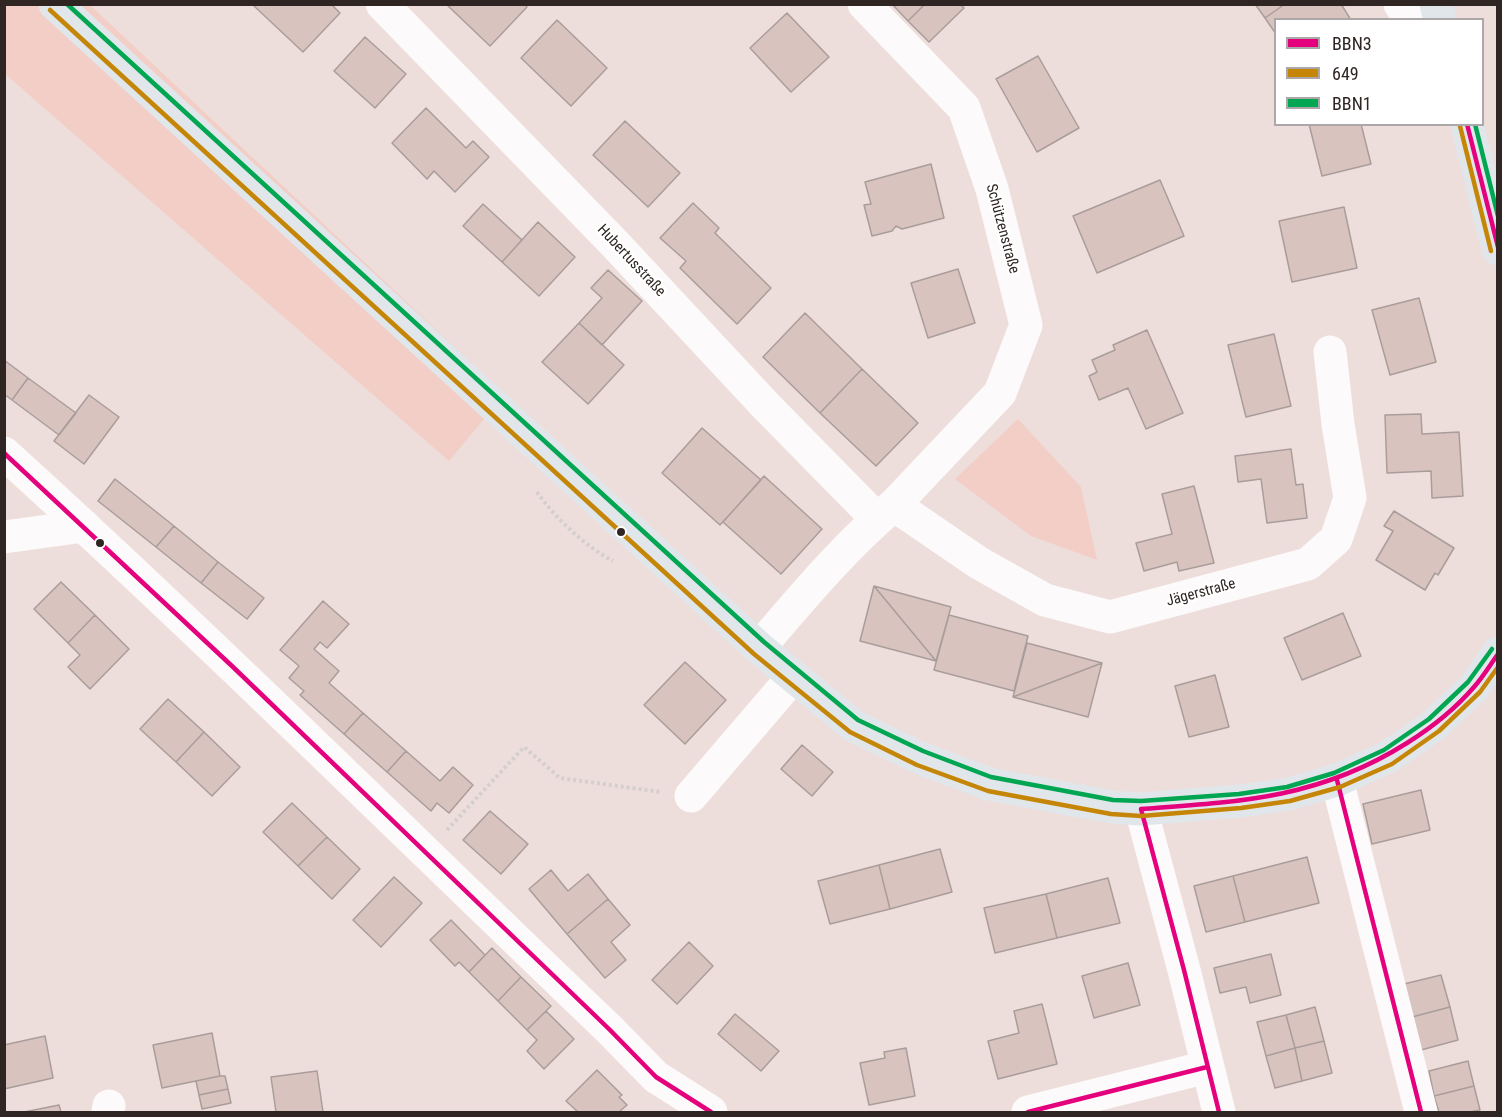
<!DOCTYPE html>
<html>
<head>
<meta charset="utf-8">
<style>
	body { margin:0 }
	#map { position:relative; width:1502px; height:1117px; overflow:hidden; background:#eededb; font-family:"Roboto Condensed",sans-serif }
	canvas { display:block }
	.frame { position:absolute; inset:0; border:6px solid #2f2522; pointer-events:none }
	.legend { position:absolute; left:1274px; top:18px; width:210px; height:108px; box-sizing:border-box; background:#fff; border:2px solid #aca8a7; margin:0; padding:8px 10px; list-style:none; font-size:18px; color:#2f2522 }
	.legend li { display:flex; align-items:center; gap:12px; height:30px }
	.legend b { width:30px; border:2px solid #aca8a7 }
</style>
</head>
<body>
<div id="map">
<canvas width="1502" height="1117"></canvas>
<div class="frame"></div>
<ul class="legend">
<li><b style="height:8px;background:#e5007d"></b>BBN3</li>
<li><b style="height:8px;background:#c58608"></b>649</li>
<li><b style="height:8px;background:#00a651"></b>BBN1</li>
</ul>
</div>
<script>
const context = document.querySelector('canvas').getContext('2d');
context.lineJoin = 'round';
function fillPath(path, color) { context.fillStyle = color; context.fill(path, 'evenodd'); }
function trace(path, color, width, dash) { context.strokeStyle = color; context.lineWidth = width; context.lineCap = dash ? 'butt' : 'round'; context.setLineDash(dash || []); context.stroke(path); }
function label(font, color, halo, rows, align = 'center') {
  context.font = font + ' "Roboto Condensed",sans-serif'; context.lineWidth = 5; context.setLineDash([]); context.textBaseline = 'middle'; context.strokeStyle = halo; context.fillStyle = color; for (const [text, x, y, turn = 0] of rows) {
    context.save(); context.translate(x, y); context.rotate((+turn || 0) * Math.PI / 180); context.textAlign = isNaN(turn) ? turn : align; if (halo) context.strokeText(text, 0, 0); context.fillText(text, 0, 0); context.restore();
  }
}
fillPath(new Path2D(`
	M 5,5 L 90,5 L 505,394 L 449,461 L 5,74 Z
	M 1018,419 L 1081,487 L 1097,560 L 1031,536 L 955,479 Z`), '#f2cec6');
const building = new Path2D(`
	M 256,4 L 331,4 L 340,13 L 303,52 L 254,6 Z
	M 446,4 L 524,4 L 527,7 L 490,46 Z
	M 892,4 L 925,4 L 908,21 Z
	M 925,4 L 960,4 L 964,8 L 929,42 L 908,21 Z
	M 1255,4 L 1285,4 L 1265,18 Z
	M 1285,4 L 1341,4 L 1351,20 L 1276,20 L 1276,34 L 1265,18 Z
	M 787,13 L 829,57 L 791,92 L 750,48 Z
	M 557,20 L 607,68 L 571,106 L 521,58 Z
	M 365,37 L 406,74 L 375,108 L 334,71 Z
	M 1038,56 L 1079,128 L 1037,152 L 996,79 Z
	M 426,108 L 466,148 L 473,141 L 489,157 L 455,192 L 434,171 L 427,179 L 392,143 Z
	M 625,121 L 680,173 L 648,207 L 593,155 Z
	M 1309,124 L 1361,124 L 1371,164 L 1322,176 Z
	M 931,164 L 944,218 L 902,229 L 896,226 L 892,231 L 872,236 L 864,205 L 871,204 L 865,182 Z
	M 1160,180 L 1184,236 L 1097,273 L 1073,216 Z
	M 693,203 L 719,228 L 715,233 L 771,288 L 737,324 L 680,268 L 686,261 L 660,238 Z
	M 483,204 L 522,240 L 502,262 L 463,226 Z
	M 1344,207 L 1357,268 L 1292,282 L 1279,221 Z
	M 538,222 L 575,257 L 539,296 L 502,262 Z
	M 958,269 L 975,323 L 928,338 L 911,283 Z
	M 608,270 L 642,301 L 602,345 L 579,323 L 602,298 L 591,288 Z
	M 1419,298 L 1436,362 L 1390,375 L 1372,310 Z
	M 805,313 L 862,369 L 820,413 L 763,357 Z
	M 579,323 L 624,365 L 588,404 L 542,362 Z
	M 1147,330 L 1183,413 L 1146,429 L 1128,388 L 1099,400 L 1089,376 L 1097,372 L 1092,360 L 1115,350 L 1113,345 Z
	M 1274,334 L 1291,406 L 1246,417 L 1228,345 Z
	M 4,360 L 28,378 L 12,400 L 4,394 Z
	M 862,369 L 918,423 L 876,466 L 820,413 Z
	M 28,378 L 76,413 L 59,435 L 12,400 Z
	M 89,395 L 119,417 L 84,464 L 54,441 Z
	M 1421,414 L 1422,434 L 1459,432 L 1463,496 L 1432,498 L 1431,471 L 1387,473 L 1385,415 Z
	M 702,428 L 761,480 L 720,525 L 662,473 Z
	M 1291,449 L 1296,485 L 1303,484 L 1307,518 L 1267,523 L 1261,479 L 1238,482 L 1235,456 Z
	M 764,476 L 822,529 L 781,574 L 723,522 Z
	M 115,479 L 174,526 L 156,547 L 98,501 Z
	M 1194,486 L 1214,563 L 1179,571 L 1177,562 L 1144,571 L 1136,543 L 1172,534 L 1162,494 Z
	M 1394,511 L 1454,548 L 1438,575 L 1435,573 L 1425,590 L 1376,560 L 1393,531 L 1384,526 Z
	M 174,526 L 218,562 L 201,583 L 156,547 Z
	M 218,562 L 264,598 L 247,619 L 201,583 Z
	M 61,582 L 95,615 L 68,643 L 34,609 Z
	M 874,586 L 951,607 L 936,661 Z
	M 874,586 L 936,661 L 860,641 Z
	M 323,601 L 349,624 L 327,648 L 320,642 L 314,649 L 339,671 L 329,683 L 363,713 L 344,734 L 300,695 L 304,691 L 289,678 L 299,666 L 280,650 Z
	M 1343,613 L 1361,656 L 1302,680 L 1284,638 Z
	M 95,615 L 129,649 L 90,689 L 68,667 L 80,655 L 68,643 Z
	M 949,615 L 1028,636 L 1014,691 L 934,670 Z
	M 1027,643 L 1102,663 L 1013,697 Z
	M 685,662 L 726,700 L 685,744 L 644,705 Z
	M 1102,663 L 1088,717 L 1013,697 Z
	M 1215,675 L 1229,727 L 1189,737 L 1175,686 Z
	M 168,699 L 204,732 L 176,762 L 140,729 Z
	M 363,713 L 406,751 L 387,772 L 344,734 Z
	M 204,732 L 240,767 L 212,796 L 176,762 Z
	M 802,745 L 833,772 L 812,796 L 781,769 Z
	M 406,751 L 440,781 L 453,767 L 473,785 L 449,813 L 437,803 L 431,811 L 387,772 Z
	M 1421,790 L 1430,830 L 1372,844 L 1363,804 Z
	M 292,803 L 327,837 L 298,866 L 263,832 Z
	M 490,811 L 528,844 L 501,874 L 463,840 Z
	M 327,837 L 360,869 L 332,899 L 298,866 Z
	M 940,849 L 952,892 L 890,909 L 879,865 Z
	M 1307,857 L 1319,903 L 1245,922 L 1233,876 Z
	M 879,865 L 890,909 L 830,924 L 818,881 Z
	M 551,870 L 568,891 L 588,874 L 608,899 L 567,934 L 529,889 Z
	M 1233,876 L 1245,922 L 1206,932 L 1194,886 Z
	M 394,877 L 422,903 L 381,947 L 353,920 Z
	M 1108,878 L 1120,923 L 1057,938 L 1046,894 Z
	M 1046,894 L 1057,938 L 995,953 L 984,908 Z
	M 608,899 L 630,925 L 611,942 L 626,960 L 605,978 L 567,934 Z
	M 451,920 L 485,955 L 469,972 L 459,962 L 455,966 L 430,940 Z
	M 689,942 L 713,966 L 677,1004 L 652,980 Z
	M 492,948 L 521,977 L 498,1001 L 469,972 Z
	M 1271,954 L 1281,995 L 1250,1003 L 1246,987 L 1220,993 L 1214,968 Z
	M 1128,963 L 1140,1005 L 1094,1018 L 1082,976 Z
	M 1441,975 L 1450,1007 L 1412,1017 L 1404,984 Z
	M 521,977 L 551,1006 L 527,1030 L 498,1001 Z
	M 1042,1004 L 1057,1064 L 998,1079 L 988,1041 L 1019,1033 L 1014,1011 Z
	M 1315,1007 L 1324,1041 L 1295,1048 L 1286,1015 Z
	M 1450,1007 L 1458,1040 L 1421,1050 L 1412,1017 Z
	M 546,1011 L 574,1039 L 544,1069 L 527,1051 L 537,1040 L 527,1030 Z
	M 735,1014 L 779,1051 L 761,1071 L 718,1034 Z
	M 1286,1015 L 1295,1048 L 1266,1056 L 1257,1022 Z
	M 212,1033 L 220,1076 L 162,1088 L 153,1045 Z
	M 45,1036 L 53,1078 L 4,1089 L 4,1045 Z
	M 1324,1041 L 1332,1073 L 1302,1081 L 1295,1048 Z
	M 906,1048 L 915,1096 L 869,1105 L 860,1063 L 885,1058 L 884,1052 Z
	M 1295,1048 L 1302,1081 L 1275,1088 L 1266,1056 Z
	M 1468,1061 L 1474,1086 L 1434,1096 L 1429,1071 Z
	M 597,1070 L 622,1095 L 619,1097 L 627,1105 L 619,1112 L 578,1112 L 566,1101 Z
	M 317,1071 L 323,1112 L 276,1112 L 271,1077 Z
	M 220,1076 L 225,1076 L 228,1089 L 199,1095 L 196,1081 Z
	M 1474,1086 L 1480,1110 L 1470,1112 L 1439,1112 L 1434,1096 Z
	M 228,1089 L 231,1103 L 202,1109 L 199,1095 Z
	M 59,1105 L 61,1112 L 24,1112 Z`);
fillPath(building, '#d9c3bf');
trace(building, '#a99d9b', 1.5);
trace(new Path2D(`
	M 537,492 C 554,517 586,547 613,561
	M 447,830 L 524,747 L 560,778 L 661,792`), '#d4cfcd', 4, [3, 3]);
trace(new Path2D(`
	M 382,4 L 615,244 L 766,406 L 877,519
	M 1400,4 L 1410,20
	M 4,453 C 210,640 408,837 609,1029 L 656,1077 L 711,1112
	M 894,505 L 979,563 L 1045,600 L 1110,617 L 1308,564 L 1336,539 L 1350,498 L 1338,424 L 1330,352
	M 4,537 L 84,526
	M 759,648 C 800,600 845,546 894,505 L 1000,393 L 1026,325 L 992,189 L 964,108 L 864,4
	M 1337,780 L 1421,1112
	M 691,796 L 793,677
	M 1141,809 L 1184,970 L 1219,1112
	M 108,1112 L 109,1106
	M 1028,1112 L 1207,1067`), '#fcfafa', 33);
trace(new Path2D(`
	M 55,4 L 759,648 L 854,726 L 920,758 L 989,784 L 1112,807 L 1141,809 L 1240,801 L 1289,794 L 1337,780 L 1388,757 L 1434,725 L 1474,687 L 1498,653
	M 1436,4 L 1440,20
	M 1467,124 L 1498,249`), '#e1e6eb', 33);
trace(new Path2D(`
	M 1467,124 L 1498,247
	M 4,453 L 233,667 L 609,1029 L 656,1077 L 711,1112
	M 1337,780 L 1421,1112
	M 1028,1112 L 1207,1067
	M 1219,1112 L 1184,970 L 1141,809 C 1241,802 1320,798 1407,743 C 1431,728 1455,709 1474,687 C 1483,677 1490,665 1498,654`), '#e5007d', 4.5);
trace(new Path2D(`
	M 50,10 L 754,654 L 850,732 L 917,765 L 988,791 L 1111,814 L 1141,816 L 1241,808 L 1290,801 L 1340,787 L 1392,764 L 1439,731 L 1480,692 L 1498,667
	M 1460,126 L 1491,251`), '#c58608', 4.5);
trace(new Path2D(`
	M 67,4 L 764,642 L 858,720 L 923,751 L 991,777 L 1113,800 L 1141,801 L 1239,794 L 1287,787 L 1334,773 L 1384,750 L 1429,719 L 1468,682 L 1492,649
	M 1475,124 L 1498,216`), '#00a651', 4.5);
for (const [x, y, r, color] of [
	[621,532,5,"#2f2522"],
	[100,543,5,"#2f2522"]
]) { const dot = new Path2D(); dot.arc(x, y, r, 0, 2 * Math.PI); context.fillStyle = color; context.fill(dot); trace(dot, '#fff', 2); }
label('15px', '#2f2522', '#fff', [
	["Schützenstraße",1002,229,75],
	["Hubertusstraße",631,261,47],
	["Jägerstraße",1201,593,-15]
]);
</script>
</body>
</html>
